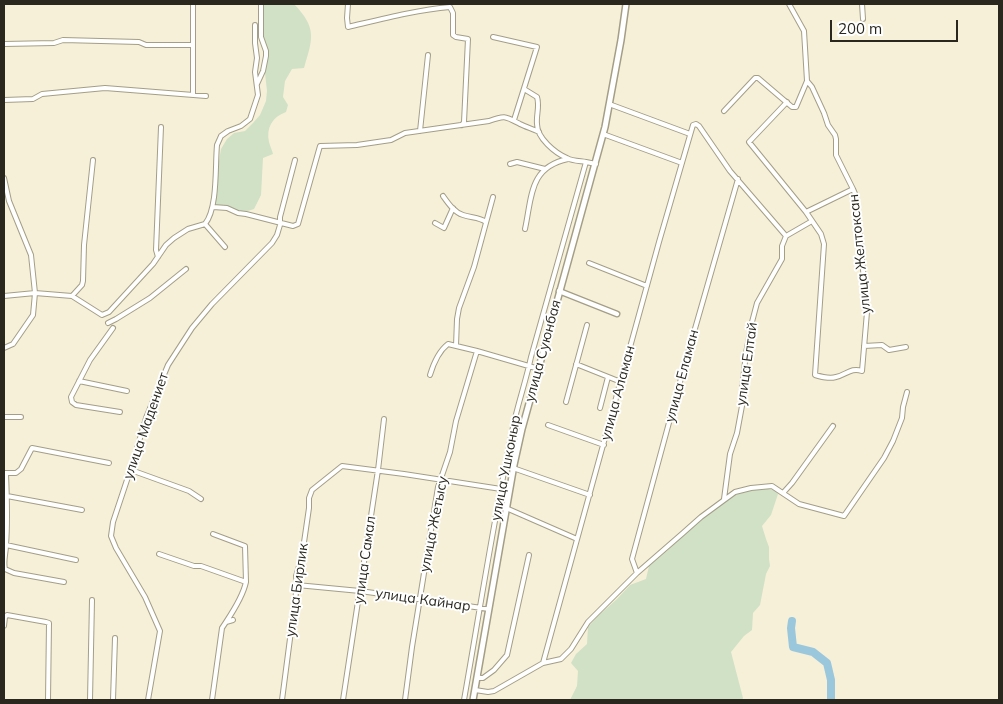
<!DOCTYPE html>
<html>
<head>
<meta charset="utf-8">
<style>
	body { margin:0 }
	#map { position:relative; width:1003px; height:704px; overflow:hidden; background:#f6f0d8; font-family:Mulish,sans-serif }
	canvas { display:block }
	.frame { position:absolute; inset:0; border:5px solid #29271e; pointer-events:none }
	.scale { position:absolute; left:830px; top:20px; width:128px; height:22px; box-sizing:border-box; border:2px solid #29271e; border-top:0; padding-left:6px; font-size:15px; line-height:18px; white-space:nowrap; color:#29271e; -webkit-text-stroke:4px #fff; paint-order:stroke }
</style>
</head>
<body>
<div id="map">
<canvas width="1003" height="704"></canvas>
<div class="frame"></div>
<div class="scale">200 m</div>
</div>
<script>
const context = document.querySelector('canvas').getContext('2d');
context.lineJoin = 'round';
function fillPath(path, color) { context.fillStyle = color; context.fill(path, 'evenodd'); }
function trace(path, color, width, dash) { context.strokeStyle = color; context.lineWidth = width; context.lineCap = dash ? 'butt' : 'round'; context.setLineDash(dash || []); context.stroke(path); }
function label(font, color, halo, rows, align = 'center') {
  context.font = font + ' Mulish,sans-serif'; context.lineWidth = 4; context.setLineDash([]); context.textBaseline = 'middle'; context.strokeStyle = halo; context.fillStyle = color; for (const [text, x, y, turn = 0] of rows) {
    context.save(); context.translate(x, y); context.rotate((+turn || 0) * Math.PI / 180); context.textAlign = isNaN(turn) ? turn : align; if (halo) context.strokeText(text, 0, 0); context.fillText(text, 0, 0); context.restore();
  }
}
fillPath(new Path2D(`
	M 263,4 L 294,4 C 317,28 313,38 304,68 L 292,69 L 285,81 L 283,97 L 288,105 L 286,112 C 272,117 266,128 269,142 C 270,146 272,150 273,154 L 263,158 L 261,195 L 254,209 C 241,214 240,210 228,206 C 224,205 220,205 215,205 L 218,167 L 221,149 L 227,139 L 234,133 L 245,131 L 253,123 L 260,115 L 266,101 L 267,91 L 265,73 L 267,59 L 263,35 Z
	M 762,488 L 775,490 L 778,494 L 771,515 L 762,526 L 766,539 L 769,547 L 769,559 L 770,566 L 766,574 L 760,605 L 753,613 L 752,630 L 744,636 L 731,652 L 743,698 L 742,700 L 570,700 L 577,686 L 578,671 L 571,663 L 576,654 L 587,644 L 588,627 L 598,616 L 617,599 L 630,585 L 646,579 L 649,566 L 667,551 L 697,522 L 735,495 L 749,490 Z`), '#d0e1c6');
trace(new Path2D(`
	M 792,621 L 791,628 L 793,647 L 813,652 L 827,663 L 831,680 L 831,700`), '#9bc7dd', 8);
const minor = new Path2D(`
	M 193,4 L 193,95
	M 348,4 L 347,18 L 348,27 C 382,19 416,10 450,7 L 453,13 L 453,35 L 456,37 L 468,39 L 464,122 L 462,125
	M 862,4 L 863,19
	M 493,37 L 537,47 L 514,120
	M 4,44 L 54,43 L 63,40 L 139,42 L 146,45 L 193,45
	M 257,84 L 263,71 L 266,56 L 266,51 L 261,37 L 261,4
	M 524,89 L 537,97 C 540,106 536,115 537,124 C 537,138 555,153 567,158 C 572,161 580,161 586,162
	M 4,100 L 33,99 L 42,94 L 105,88 L 206,96
	M 787,102 L 749,142 L 806,212 L 821,234 L 824,244 L 815,375 C 822,377 829,379 836,377 C 846,375 851,367 862,371 L 867,312 L 856,196 L 853,189 L 836,155 L 836,139 L 835,135 L 828,125 L 824,113 L 812,87 L 807,81 L 804,31 L 789,4
	M 609,104 L 690,134
	M 724,111 L 755,78 L 758,78 L 792,107 L 796,107 L 807,81
	M 420,131 L 428,55
	M 603,134 L 682,163
	M 510,164 L 517,162 L 545,169
	M 4,178 L 9,201 L 31,255 L 35,293 L 33,315 L 13,344 L 4,348
	M 443,196 C 448,203 454,212 463,215 C 472,218 479,217 486,222
	M 213,207 L 227,208 L 238,213 L 246,214 L 293,226 L 298,224 L 320,146 L 357,145 L 391,140 L 405,133 L 489,121 C 505,115 505,116 520,124 C 526,127 533,129 539,132
	M 806,212 L 853,189
	M 435,223 L 444,228 L 453,208
	M 205,224 L 225,247
	M 525,229 C 532,197 529,167 568,159
	M 158,257 L 156,250 L 161,127
	M 589,263 L 647,286
	M 4,296 L 35,293 L 72,296 L 102,315 L 109,312 L 153,264 L 166,245 L 174,238 L 188,229 L 205,224 C 218,208 215,166 217,145 L 221,136 L 228,131 L 241,126 L 250,119 L 258,95 L 255,72 L 257,58 L 255,43 L 255,25
	M 72,296 L 82,285 L 83,281 L 84,245 L 93,160
	M 108,323 L 116,319 L 150,298 L 186,269
	M 113,328 L 90,360 L 71,397 L 72,402 L 76,405 L 120,412
	M 456,346 L 457,319 L 459,308 L 474,267 L 493,197
	M 864,346 L 882,345 L 889,350 L 906,347
	M 576,364 L 621,382
	M 430,375 C 433,365 439,351 448,344 L 477,351 L 539,369
	M 79,381 L 127,391
	M 566,402 L 587,325
	M 600,408 L 608,377
	M 4,417 L 21,417
	M 548,425 L 604,445
	M 513,468 L 590,495
	M 131,470 L 189,491 L 201,499
	M 4,473 L 6,473 C 7,497 8,521 6,545 C 6,553 3,561 5,569 L 14,573 L 64,582
	M 6,473 L 16,473 L 21,469 L 32,448 L 109,463
	M 783,493 L 792,483 L 833,426
	M 7,496 L 82,510
	M 724,499 L 730,454 L 737,433 L 742,406 L 742,389 L 746,353 L 752,322 L 757,303 L 782,259 L 782,246 L 786,236 L 812,221
	M 506,508 L 577,539
	M 213,534 L 245,546 L 246,582
	M 6,545 L 76,560
	M 159,554 L 194,566 L 201,566 L 246,582 C 243,596 234,610 226,622
	M 637,573 L 632,559 L 686,360 L 738,179
	M 297,585 L 360,591 L 489,609
	M 4,626 L 5,617 L 7,615 L 46,622 L 49,623 L 48,700
	M 543,663 L 659,242 L 693,125 L 696,124 L 699,126 L 730,171 L 786,236
	M 477,676 L 480,678 L 483,678 L 494,670 L 507,655 L 529,555
	M 475,690 L 488,692 L 494,691 L 543,663 L 561,659 L 571,649 L 588,622 L 637,573 L 683,533 L 701,517 L 735,492 L 751,488 L 772,486 L 799,504 L 844,516 L 884,458 L 893,441 L 902,418 L 903,407 L 907,392
	M 90,700 L 92,600
	M 113,700 L 115,638
	M 148,700 L 160,631 L 145,597 L 116,548 L 111,536 L 113,522 L 132,465 L 146,418 L 168,365 L 192,328 L 212,304 L 272,243 L 277,235 L 280,225 L 280,217 L 295,160
	M 212,700 L 222,628 L 226,622 L 233,620
	M 282,700 L 297,585 L 296,576 L 302,556 L 309,508 L 309,498 L 312,490 L 342,466 L 404,474 L 501,489
	M 343,700 L 378,470 L 384,419
	M 405,700 L 412,647 L 438,487 L 450,452 L 456,421 L 477,351
	M 464,700 C 480,609 494,518 513,427 C 518,403 526,381 531,357 L 586,162 L 596,164`);
const tertiary = new Path2D(`
	M 559,291 L 617,314`);
const secondary = new Path2D(`
	M 473,700 L 514,465 L 522,429 L 605,127 L 621,40 L 626,4`);
trace(minor, '#a49e87', 6);
trace(tertiary, '#a49e87', 7);
trace(secondary, '#a49e87', 8);
trace(minor, '#fff', 4);
trace(tertiary, '#fff', 4.5);
trace(secondary, '#fff', 5);
label('14px', '#29271e', '#fff', [
	["улица Желтоксан",860,254,-96],
	["улица Суюнбая",543,351,-75],
	["улица Елтай",747,364,-82],
	["улица Еламан",682,376,-75],
	["улица Аламан",618,393,-75],
	["улица Мадениет",146,426,-71],
	["улица Ушконыр",506,468,-79],
	["улица Жетысу",434,524,-79],
	["улица Самал",365,560,-82],
	["улица Бирлик",297,590,-82],
	["улица Кайнар",423,600,8]
]);
</script>
</body>
</html>
